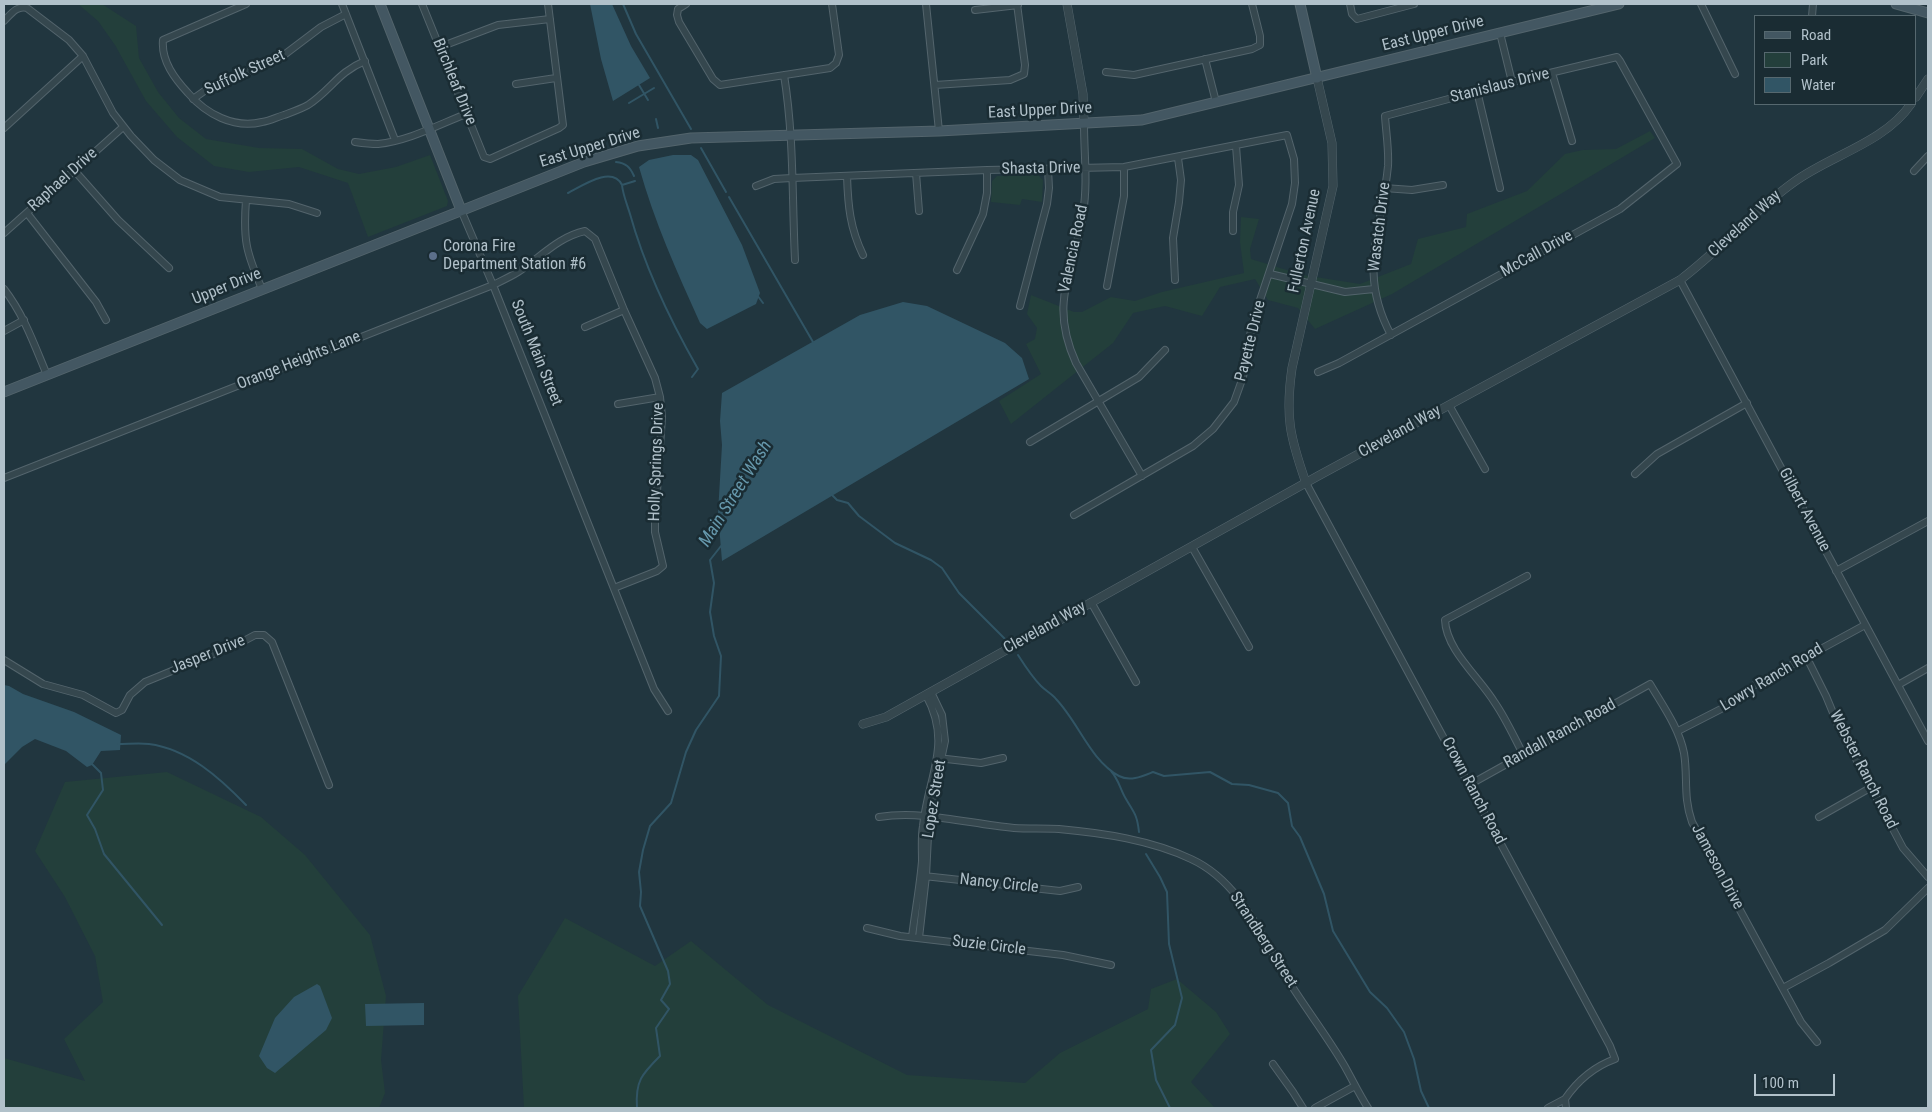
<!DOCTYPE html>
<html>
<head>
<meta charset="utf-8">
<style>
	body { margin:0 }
	#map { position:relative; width:1932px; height:1112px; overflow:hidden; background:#21363f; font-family:"Roboto Condensed",sans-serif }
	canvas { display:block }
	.frame { position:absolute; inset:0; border:5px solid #b1c1ca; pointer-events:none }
	.legend { position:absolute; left:1754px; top:15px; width:162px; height:90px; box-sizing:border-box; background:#1a2c33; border:1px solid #56686f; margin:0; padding:6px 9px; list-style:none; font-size:15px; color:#b1c1ca }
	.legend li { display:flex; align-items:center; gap:10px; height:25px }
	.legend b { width:25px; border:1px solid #56686f }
	.scale { position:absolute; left:1754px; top:1074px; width:81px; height:22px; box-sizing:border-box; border:2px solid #b1c1ca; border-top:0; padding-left:6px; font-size:15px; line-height:18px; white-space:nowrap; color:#b1c1ca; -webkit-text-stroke:4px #1a2c33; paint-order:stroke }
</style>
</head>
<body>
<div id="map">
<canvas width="1932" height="1112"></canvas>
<div class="frame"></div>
<ul class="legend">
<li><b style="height:6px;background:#435762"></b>Road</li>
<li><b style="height:14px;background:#233f3b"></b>Park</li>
<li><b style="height:14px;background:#315565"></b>Water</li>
</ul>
<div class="scale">100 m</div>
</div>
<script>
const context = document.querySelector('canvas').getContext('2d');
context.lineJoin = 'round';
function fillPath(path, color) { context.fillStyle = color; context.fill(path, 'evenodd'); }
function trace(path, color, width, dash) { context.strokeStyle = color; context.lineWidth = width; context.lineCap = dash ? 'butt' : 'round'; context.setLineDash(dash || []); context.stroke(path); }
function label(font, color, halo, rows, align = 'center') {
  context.font = font + ' "Roboto Condensed",sans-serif'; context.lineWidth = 5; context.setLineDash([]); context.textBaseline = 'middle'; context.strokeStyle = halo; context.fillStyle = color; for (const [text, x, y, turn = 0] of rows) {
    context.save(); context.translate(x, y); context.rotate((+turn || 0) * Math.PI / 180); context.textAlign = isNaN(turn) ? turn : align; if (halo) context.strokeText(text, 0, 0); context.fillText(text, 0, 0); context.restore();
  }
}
fillPath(new Path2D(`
	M 78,4 L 102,4 L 136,26 L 139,58 L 158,92 L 179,118 L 206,139 L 259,148 L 302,149 L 338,169 L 359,174 L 396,167 L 430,155 L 448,201 L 447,206 L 368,237 L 348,183 L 299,167 L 249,172 L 214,166 L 177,137 L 146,101 L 115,45 L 98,21 Z
	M 1650,131 L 1655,138 L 1392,294 L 1315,329 L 1298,308 L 1268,300 L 1255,279 L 1220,287 L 1202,316 L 1165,306 L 1133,313 L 1113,343 L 1011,424 L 999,401 L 1041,374 L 1026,344 L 1035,339 L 1037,328 L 1027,314 L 1031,295 L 1074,312 L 1082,312 L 1111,297 L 1135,301 L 1162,292 L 1244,273 L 1240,242 L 1241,217 L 1259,219 L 1250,249 L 1251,259 L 1303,275 L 1360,284 L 1411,264 L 1418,239 L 1466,227 L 1467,214 L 1527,191 L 1565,154 L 1583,150 L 1616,149 Z
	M 1038,175 L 1043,180 L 1042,202 L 1022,199 L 1020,205 L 991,202 L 992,181 L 997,176 Z
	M 167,772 L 261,817 L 305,855 L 370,935 L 386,996 L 381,1060 L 385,1093 L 379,1108 L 4,1108 L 4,1058 L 85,1081 L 64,1039 L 103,1002 L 95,956 L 65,897 L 35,851 L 65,782 Z
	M 565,918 L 655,966 L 691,941 L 768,1005 L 907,1075 L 1025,1083 L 1060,1053 L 1148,1009 L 1151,989 L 1177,979 L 1216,1012 L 1230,1034 L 1191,1082 L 1215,1108 L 524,1108 L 518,996 Z`), '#233f3b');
fillPath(new Path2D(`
	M 590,4 L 612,4 L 631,46 L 650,78 L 613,101 L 601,59 Z
	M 673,155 L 691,155 L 698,160 L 742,245 L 760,293 L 756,304 L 707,329 L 700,323 C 677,272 654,221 639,167 L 649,160 Z
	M 903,302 L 927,306 L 1005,343 L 1022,358 L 1029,379 L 722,561 L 718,513 L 722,445 L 720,421 L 722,393 L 860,315 Z
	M 4,685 L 9,686 L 23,694 L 74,712 L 121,735 L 120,750 L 101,751 L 92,765 L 87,767 L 66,751 L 35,739 L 22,747 L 4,765 Z
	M 317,984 L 320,986 L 332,1018 L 326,1030 L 275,1073 L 267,1068 L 259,1056 L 275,1018 L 294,997 Z
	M 424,1003 L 424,1025 L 366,1026 L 365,1004 Z`), '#315565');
trace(new Path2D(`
	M 623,4 L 636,34 L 691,129
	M 639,85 L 648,100
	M 629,103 L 654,88
	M 656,119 L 658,128
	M 701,148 L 726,192
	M 616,162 C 626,163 630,167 634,176
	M 622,185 C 623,195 627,204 630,214 C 645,268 670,320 698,369 L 692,377
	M 568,193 C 582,186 612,165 622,185 L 635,181
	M 729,197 L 813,342
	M 757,295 L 763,303
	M 831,494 L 837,500 L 848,503 L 859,516 L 895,543 L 931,560 L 942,568 L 959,593 L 1005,639
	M 1018,655 C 1025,666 1032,677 1041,686 C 1046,691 1052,694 1056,699 C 1079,723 1090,760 1119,776 C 1130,782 1143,776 1153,772 L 1164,776 L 1210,772 L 1232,784 L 1249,785 L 1278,793 L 1288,803 L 1292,826 L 1300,837 L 1324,894 L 1333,931 L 1370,992 L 1387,1008 L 1404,1032 L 1414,1059 L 1421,1091 L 1429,1108
	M 118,744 C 128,744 140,743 149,744 C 188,749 220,778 246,805
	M 92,764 L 101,773 L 103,790 L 87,815 L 95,829 L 104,854 L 162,925
	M 1111,771 C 1119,780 1120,789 1126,799 C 1134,813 1137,814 1139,832
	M 1146,854 L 1160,877 L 1167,892 L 1169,944 L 1182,998 L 1175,1025 L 1151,1050 L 1156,1080 L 1170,1108
	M 637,1108 C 635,1081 642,1074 660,1056 L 656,1028 L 669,1009 L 661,1000 L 670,984 L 668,971 L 640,906 L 641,892 L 639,872 L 643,850 L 650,826 L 671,803 L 686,752 L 696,730 L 719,696 L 721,656 L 714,636 L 710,612 L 714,583 L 710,560 L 721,546`), '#315565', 2);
const minor = new Path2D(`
	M 246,4 L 163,40 C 161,61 175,79 188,93 C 206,114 234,129 262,122 C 270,121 277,117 284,115 C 292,112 301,109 308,105 C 331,90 338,72 365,61
	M 342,4 L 395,140
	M 422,4 L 484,157 L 490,159 L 559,128 L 563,125 L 548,4
	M 686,4 L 678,9 L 677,15 L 679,22 L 713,79 L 720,85 L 830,68 L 836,63 L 839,55 L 832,4
	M 926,4 L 939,131
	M 1350,4 L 1352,14 L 1357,19 L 1414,4
	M 1701,4 L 1735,74
	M 975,10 L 1018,5
	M 1812,16 L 1813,4
	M 4,21 C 11,14 17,5 27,8 L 69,40 L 83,56 L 113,113 L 131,136 L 154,160 L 180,180 L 220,197 L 289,204 L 317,213
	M 1500,33 L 1512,82
	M 440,47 L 498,25 L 550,19
	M 1205,59 L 1216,102
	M 1106,72 L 1134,75 L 1252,49 L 1260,45 L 1260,36 L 1252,4
	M 1552,73 L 1572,141
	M 784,75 C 794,136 792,199 795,260
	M 516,84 L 556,78
	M 935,85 L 1010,80 L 1024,74 L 1025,65 L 1017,4
	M 1477,91 L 1500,188
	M 193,99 L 210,87 L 280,58 L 321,27 L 346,14
	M 1084,124 C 1084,154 1088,183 1083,213 C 1074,272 1048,301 1076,363 L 1142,476
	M 4,128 L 83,56
	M 355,142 C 362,143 370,144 378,144 C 408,141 438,125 466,114
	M 74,170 L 118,220 L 169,268
	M 1914,171 L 1928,156
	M 916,173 L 919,211
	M 847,176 C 848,206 850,228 863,255
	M 756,186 L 774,179 L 792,178 L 987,170 L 1124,167 L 1287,135 L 1294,159 L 1295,183 L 1292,204 L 1252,324 L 1243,377 L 1234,402 L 1213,429 L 1193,446 L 1074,515
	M 1384,188 L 1412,190 L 1443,185
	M 246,200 C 243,240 246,252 262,289
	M 461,210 L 493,285 L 654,689 L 668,711
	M 27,213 L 96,302 L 106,320
	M 1233,231 L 1233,212 L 1239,185 L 1236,146
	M 4,233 L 123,127
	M 957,270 L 983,214 L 987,193 L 987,170
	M 1270,274 L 1345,292 L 1374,289
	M 1175,280 L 1173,238 L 1179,202 L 1181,180 L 1178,158
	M 1680,280 L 1928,741
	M 1107,286 L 1124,196 L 1124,167
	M 4,289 C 24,315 34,344 47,375
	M 1020,306 L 1047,204 L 1049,188 L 1048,169
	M 585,327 L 624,310
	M 4,331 L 24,320
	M 1318,372 L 1339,363 L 1620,209 L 1677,164 L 1620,61 L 1617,57 L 1512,82 L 1385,116 C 1386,132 1389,150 1388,166 C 1382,230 1357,272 1391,335
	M 618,404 L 660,397
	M 1449,405 L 1485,469
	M 1030,442 L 1139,377 L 1165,350
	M 1635,474 L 1657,454 L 1747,403
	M 4,478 L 493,285 C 501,281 510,277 518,272 C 541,257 558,237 585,231 L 595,239 L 624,310 L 655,378 L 660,397 L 662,417 L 655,521 L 655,532 L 663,566 L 657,571 L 614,588
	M 1306,483 L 1610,1046 L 1615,1059 C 1593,1067 1578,1080 1565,1099 L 1566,1108
	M 1192,547 L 1249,647
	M 1836,571 L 1928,521
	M 1091,602 L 1136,682
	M 1806,656 L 1826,696 L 1838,725 L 1903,848 L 1928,877
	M 4,660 L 43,684 L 83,695 L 116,713 L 122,710 L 130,695 L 145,682 L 240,643 L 255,635 L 264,635 L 272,642 L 329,785
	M 1898,685 L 1928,668
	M 1678,731 L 1721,709 L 1753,686 L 1865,625
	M 1523,754 C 1514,737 1506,719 1495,703 C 1480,678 1446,650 1445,620 L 1527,576
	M 938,758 L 981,763 L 1003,758
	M 1469,785 L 1650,684 C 1663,706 1679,728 1684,753 C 1688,777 1683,797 1692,822 L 1801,1022 L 1817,1042
	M 879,817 C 924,810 969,824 1014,828 C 1029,829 1044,828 1059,829 C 1103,833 1151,840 1191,859 C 1241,882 1261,936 1288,980 C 1306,1009 1327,1036 1344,1065 C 1352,1079 1359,1094 1368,1108
	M 1819,817 L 1870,788
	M 924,876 L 1060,891 L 1078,887
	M 867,928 L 900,936 L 1063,955 L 1111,965
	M 912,937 C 915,912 920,886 922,861 C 922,849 921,837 923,826 C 928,776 953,744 926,695
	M 919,938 L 926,876 L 929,816 L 945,741 L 942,715 L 931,692
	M 1783,988 L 1829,963 L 1885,930 L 1928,888
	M 1273,1064 L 1293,1092 L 1303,1108
	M 1315,1108 L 1355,1086
	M 1548,1108 L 1565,1099`);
const tertiary = new Path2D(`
	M 1067,4 L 1083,94 L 1084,124
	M 1916,97 L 1928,79
	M 1306,483 C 1290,437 1285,417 1292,368 L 1333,186 L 1332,143 L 1317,78
	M 863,724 L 886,717 L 1318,476 L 1680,280 C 1720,250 1753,211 1794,182 C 1831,155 1884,143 1911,104`);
const secondary = new Path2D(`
	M 380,4 L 461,210
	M 1300,4 L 1317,78
	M 1896,4 L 1928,13
	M 4,392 L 584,162 L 638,146 L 691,138 L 939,131 L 1142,120 L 1619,4`);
trace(minor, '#53646c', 8);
trace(tertiary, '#53646c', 9);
trace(secondary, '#53646c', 11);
trace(minor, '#35474e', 6);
trace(tertiary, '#35474e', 8);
trace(secondary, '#435762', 9);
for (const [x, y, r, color] of [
	[433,256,5,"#5c6f8a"]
]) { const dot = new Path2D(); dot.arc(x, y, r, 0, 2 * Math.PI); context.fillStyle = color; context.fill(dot); trace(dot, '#1a2c33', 2); }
label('16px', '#b1c1ca', '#1a2c33', [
	["East Upper Drive",1433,34,-14],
	["Suffolk Street",245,73,-25],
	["Birchleaf Drive",454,82,68],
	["Stanislaus Drive",1500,86,-14],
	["East Upper Drive",1040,111,-3],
	["East Upper Drive",590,148,-17],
	["Shasta Drive",1041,169,-1],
	["Raphael Drive",63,180,-42],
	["Cleveland Way",1745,224,-42],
	["Wasatch Drive",1380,227,-83],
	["Fullerton Avenue",1305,241,-78],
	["Valencia Road",1074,249,-78],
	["McCall Drive",1537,254,-29],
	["Upper Drive",227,287,-22],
	["Payette Drive",1251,341,-76],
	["South Main Street",536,353,68],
	["Orange Heights Lane",299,361,-22],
	["Cleveland Way",1400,432,-29],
	["Holly Springs Drive",657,462,-88],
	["Gilbert Avenue",1804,510,62],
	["Cleveland Way",1045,628,-29],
	["Jasper Drive",208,655,-22],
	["Lowry Ranch Road",1772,678,-31],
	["Randall Ranch Road",1560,734,-29],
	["Webster Ranch Road",1863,770,63],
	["Crown Ranch Road",1473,791,62],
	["Lopez Street",935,799,-81],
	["Jameson Drive",1717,867,62],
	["Nancy Circle",999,884,6],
	["Strandberg Street",1263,940,57],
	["Suzie Circle",989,946,7]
]);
label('16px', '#b1c1ca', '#1a2c33', [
	["Corona Fire",443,247],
	["Department Station #6",443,265]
], 'left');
label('italic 18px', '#6698ac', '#1a2c33', [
	["Main Street Wash",736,494,-58]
]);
</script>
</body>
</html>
